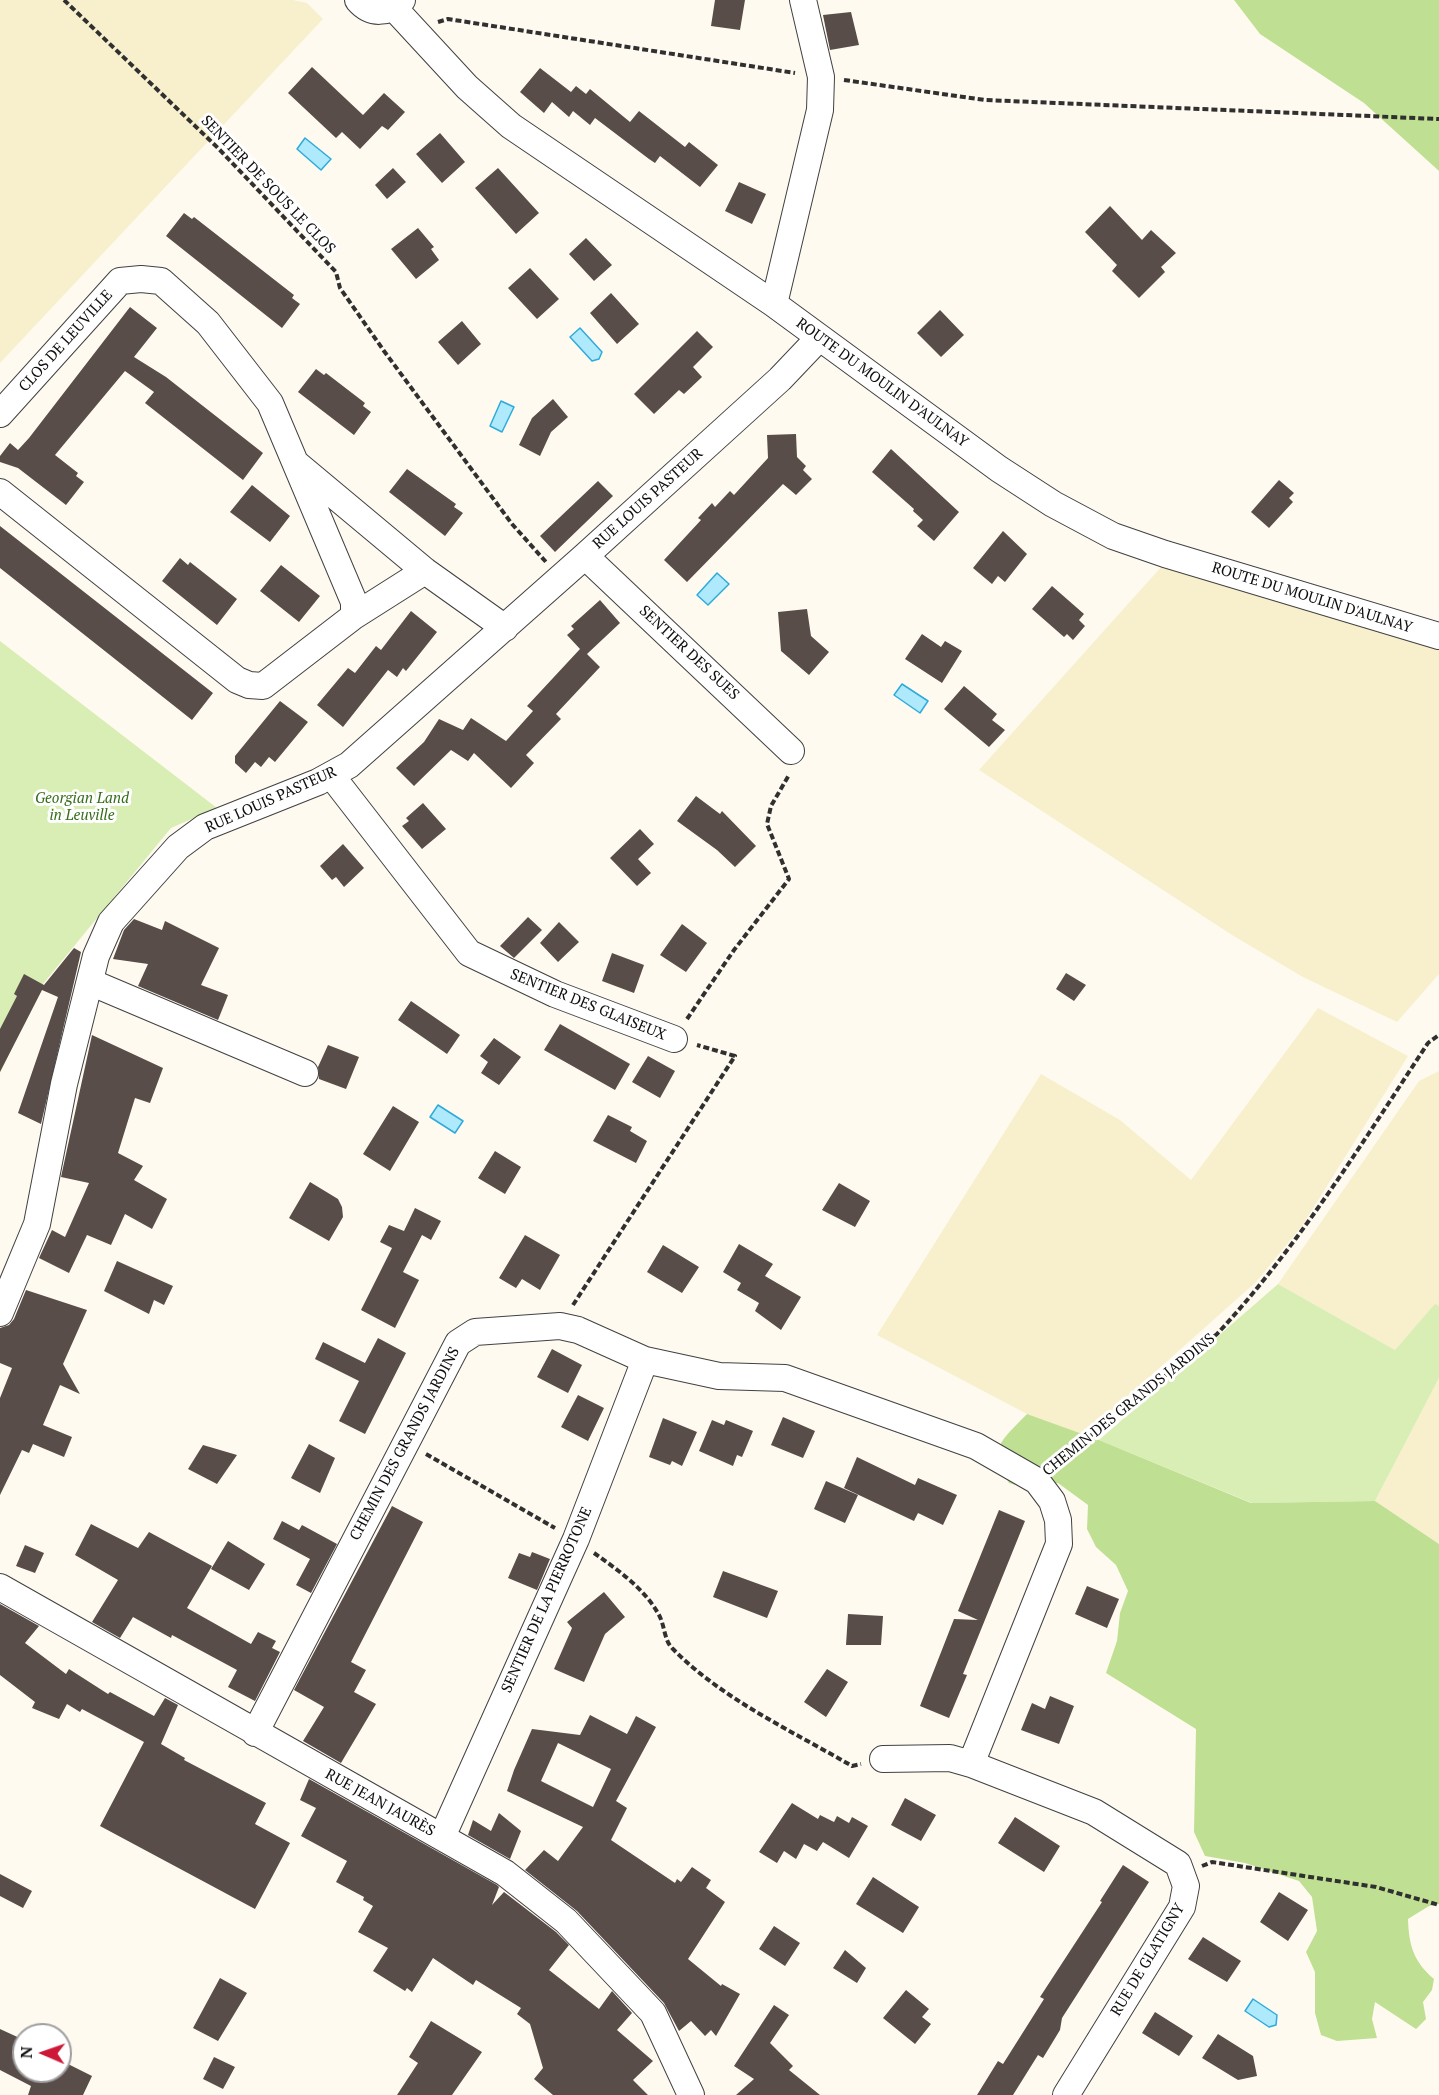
<!DOCTYPE html>
<html>
<head>
<meta charset="utf-8">
<style>
	body { margin:0 }
	#map { position:relative; width:1439px; height:2095px; overflow:hidden; background:#fffaf0; font-family:"PT Serif",serif }
	canvas { display:block }
	.north { position:absolute; left:12px; top:2023px; width:60px; height:60px; box-sizing:border-box; background:#fff; border:2px solid #9f9f9f; border-radius:50%; rotate:272deg; font-size:16px; font-weight:700; line-height:24px; text-align:center; color:#0e0e0e }
	.north::after { content:''; display:block; margin:auto; width:21px; height:27px; background:#cd1837; clip-path:polygon(50% 0,100% 100%,50% 72%,0 100%) }
</style>
</head>
<body>
<div id="map">
<canvas width="1439" height="2095"></canvas>
<div class="north">N</div>
</div>
<script>
const context = document.querySelector('canvas').getContext('2d');
context.lineJoin = 'round';
function fillPath(path, color) { context.fillStyle = color; context.fill(path, 'evenodd'); }
function trace(path, color, width, dash) { context.strokeStyle = color; context.lineWidth = width; context.lineCap = dash ? 'butt' : 'round'; context.setLineDash(dash || []); context.stroke(path); }
function label(font, color, halo, rows, align = 'center') {
  context.font = font + ' "PT Serif",serif'; context.lineWidth = 6; context.setLineDash([]); context.textBaseline = 'middle'; context.strokeStyle = halo; context.fillStyle = color; for (const [text, x, y, turn = 0] of rows) {
    context.save(); context.translate(x, y); context.rotate((+turn || 0) * Math.PI / 180); context.textAlign = isNaN(turn) ? turn : align; if (halo) context.strokeText(text, 0, 0); context.fillText(text, 0, 0); context.restore();
  }
}
fillPath(new Path2D(`
	M 0,0 L 293,0 L 307,3 L 323,19 L 0,363 Z
	M 1162,566 L 1439,648 L 1439,974 L 1397,1022 L 1303,977 L 1232,935 L 979,770 Z
	M 1318,1008 L 1408,1056 L 1302,1226 L 1256,1282 L 1084,1435 L 1027,1414 L 877,1335 L 1041,1074 L 1120,1120 L 1191,1180 Z
	M 1439,1071 L 1439,1306 L 1435,1305 L 1395,1350 L 1278,1284 L 1419,1081 Z
	M 1439,1378 L 1439,1544 L 1375,1501 Z`), '#f8efcc');
fillPath(new Path2D(`
	M 0,641 L 217,808 L 171,828 L 43,984 L 0,1073 Z
	M 1278,1284 L 1395,1350 L 1435,1304 L 1439,1306 L 1439,1378 L 1375,1501 L 1252,1503 L 1099,1440 Z`), '#d9eeb5');
fillPath(new Path2D(`
	M 1234,0 L 1439,0 L 1439,171 L 1364,103 L 1260,34 Z
	M 1027,1414 L 1099,1440 L 1251,1503 L 1375,1501 L 1439,1544 L 1439,1904 L 1429,1906 L 1408,1919 C 1409,1945 1413,1961 1434,1979 L 1432,1990 L 1423,2002 L 1426,2019 L 1416,2029 L 1375,2002 L 1372,2019 L 1377,2038 L 1337,2041 L 1321,2035 L 1315,2013 L 1315,1972 L 1306,1952 L 1317,1931 L 1312,1897 L 1299,1881 L 1245,1863 L 1205,1856 L 1194,1832 L 1196,1729 L 1106,1673 L 1117,1641 L 1120,1613 L 1128,1591 L 1116,1565 L 1096,1547 L 1087,1529 L 1088,1505 L 1058,1483 L 1028,1489 L 1009,1483 C 987,1448 1001,1441 1027,1414 Z`), '#bfe092');
const water = new Path2D(`
	M 305,138 L 331,159 L 321,170 L 297,149 Z
	M 580,328 L 602,352 L 599,359 L 592,361 L 570,337 Z
	M 501,401 L 514,407 L 502,432 L 490,426 Z
	M 717,573 L 729,584 L 708,605 L 697,595 Z
	M 902,684 L 928,701 L 920,713 L 894,695 Z
	M 438,1105 L 463,1121 L 455,1133 L 430,1117 Z
	M 1253,1999 L 1277,2015 L 1276,2025 L 1269,2027 L 1245,2011 Z`);
fillPath(water, '#afe9fc');
trace(water, '#2eabda', 1.5);
fillPath(new Path2D(`
	M 715,0 L 745,0 L 740,30 L 711,26 Z
	M 851,12 L 859,45 L 830,50 L 823,15 Z
	M 312,67 L 363,115 L 384,93 L 405,112 L 388,130 L 382,126 L 360,149 L 342,132 L 336,138 L 288,93 Z
	M 540,68 L 571,92 L 576,86 L 586,94 L 590,89 L 630,122 L 639,111 L 685,147 L 689,142 L 718,165 L 700,187 L 660,156 L 655,163 L 649,159 L 595,118 L 590,125 L 573,111 L 569,117 L 552,102 L 544,113 L 520,92 Z
	M 440,133 L 465,162 L 442,183 L 416,154 Z
	M 393,168 L 406,182 L 387,199 L 375,185 Z
	M 498,168 L 539,213 L 516,234 L 475,188 Z
	M 739,182 L 766,194 L 752,224 L 725,211 Z
	M 1110,206 L 1142,240 L 1151,230 L 1176,253 L 1161,267 L 1165,272 L 1139,298 L 1112,271 L 1117,265 L 1085,232 Z
	M 184,213 L 192,219 L 194,217 L 294,295 L 292,298 L 300,304 L 282,328 L 166,236 Z
	M 418,228 L 434,247 L 431,249 L 439,260 L 416,279 L 391,249 Z
	M 586,238 L 612,265 L 594,281 L 569,254 Z
	M 530,268 L 559,299 L 537,319 L 508,288 Z
	M 611,293 L 639,324 L 617,344 L 590,313 Z
	M 130,307 L 157,328 L 134,357 L 166,377 L 263,453 L 243,480 L 145,403 L 154,392 L 125,371 L 55,455 L 78,473 L 76,476 L 84,482 L 66,505 L 18,468 L 0,462 L 0,456 L 10,443 L 18,450 L 29,438 Z
	M 940,310 L 964,335 L 941,357 L 917,333 Z
	M 462,321 L 481,344 L 458,365 L 438,342 Z
	M 697,331 L 713,347 L 693,367 L 702,377 L 684,394 L 679,390 L 654,414 L 634,394 Z
	M 316,369 L 324,375 L 326,373 L 365,403 L 363,406 L 371,412 L 354,435 L 298,392 Z
	M 553,399 L 568,417 L 551,432 L 540,456 L 519,445 L 532,418 Z
	M 796,434 L 797,457 L 806,466 L 803,470 L 812,479 L 796,495 L 783,484 L 687,582 L 664,560 L 701,520 L 698,518 L 712,503 L 715,507 L 730,491 L 734,495 L 768,458 L 767,435 Z
	M 891,449 L 959,512 L 934,541 L 917,526 L 923,520 L 913,511 L 914,509 L 872,472 Z
	M 407,469 L 456,504 L 454,507 L 463,513 L 445,536 L 389,492 Z
	M 1279,480 L 1294,493 L 1289,498 L 1293,502 L 1269,528 L 1251,512 Z
	M 598,481 L 613,496 L 555,552 L 540,536 Z
	M 252,485 L 290,516 L 270,542 L 230,512 Z
	M 0,526 L 213,693 L 192,720 L 0,568 Z
	M 1003,531 L 1027,554 L 1005,582 L 998,576 L 992,584 L 973,568 Z
	M 180,558 L 188,565 L 190,562 L 237,599 L 217,625 L 162,581 Z
	M 281,565 L 320,596 L 299,622 L 260,591 Z
	M 1052,586 L 1084,614 L 1079,620 L 1085,626 L 1073,640 L 1067,634 L 1064,637 L 1032,609 Z
	M 600,600 L 620,623 L 587,654 L 600,667 L 556,714 L 561,719 L 526,755 L 534,763 L 511,788 L 474,753 L 468,761 L 451,750 L 414,786 L 396,768 L 424,742 L 439,719 L 463,730 L 471,718 L 506,741 L 533,711 L 527,706 L 580,649 L 567,635 L 574,629 L 571,626 Z
	M 807,609 L 811,636 L 829,652 L 809,675 L 781,651 L 778,612 Z
	M 411,611 L 437,632 L 406,671 L 403,668 L 397,677 L 388,670 L 343,727 L 317,705 L 348,668 L 355,673 L 376,646 L 381,650 Z
	M 922,634 L 941,647 L 945,641 L 962,651 L 942,683 L 905,659 Z
	M 964,686 L 997,714 L 992,720 L 1005,730 L 989,747 L 944,709 Z
	M 280,701 L 308,722 L 275,762 L 269,757 L 261,767 L 255,762 L 246,773 L 235,763 L 235,756 Z
	M 696,796 L 720,814 L 722,811 L 756,846 L 735,867 L 717,850 L 677,821 Z
	M 423,803 L 446,829 L 422,849 L 402,826 L 409,821 L 406,818 Z
	M 640,829 L 654,844 L 638,859 L 651,873 L 637,886 L 610,858 Z
	M 343,844 L 364,868 L 344,887 L 336,877 L 332,880 L 320,866 Z
	M 528,917 L 542,930 L 514,958 L 500,946 Z
	M 134,919 L 162,930 L 165,921 L 219,948 L 201,985 L 228,995 L 218,1020 L 138,986 L 148,964 L 113,959 L 124,930 Z
	M 559,922 L 579,942 L 558,962 L 540,943 Z
	M 682,924 L 707,943 L 686,972 L 660,955 Z
	M 74,948 L 81,952 L 41,1124 L 18,1113 L 58,997 L 42,990 L 0,1072 L 0,1029 L 17,996 L 14,994 L 24,974 L 44,985 Z
	M 612,953 L 644,965 L 634,993 L 602,981 Z
	M 1066,973 L 1086,985 L 1074,1001 L 1056,989 Z
	M 411,1001 L 460,1035 L 447,1054 L 398,1020 Z
	M 560,1024 L 630,1064 L 615,1090 L 544,1050 Z
	M 92,1035 L 163,1068 L 150,1103 L 135,1098 L 118,1153 L 143,1166 L 134,1180 L 167,1199 L 152,1229 L 125,1214 L 111,1245 L 87,1235 L 69,1273 L 39,1258 L 52,1230 L 65,1237 L 89,1183 L 61,1177 Z
	M 494,1038 L 521,1057 L 499,1085 L 481,1073 L 488,1062 L 480,1056 Z
	M 328,1045 L 359,1057 L 346,1089 L 319,1079 L 318,1067 Z
	M 648,1056 L 675,1071 L 660,1098 L 632,1082 Z
	M 393,1106 L 419,1122 L 390,1171 L 363,1154 Z
	M 608,1115 L 632,1127 L 630,1131 L 647,1141 L 636,1163 L 593,1141 Z
	M 495,1151 L 521,1167 L 505,1194 L 478,1178 Z
	M 310,1182 L 338,1199 L 342,1207 L 343,1217 L 329,1241 L 289,1218 Z
	M 839,1183 L 870,1201 L 855,1227 L 822,1210 Z
	M 415,1208 L 441,1221 L 431,1240 L 422,1235 L 403,1272 L 419,1280 L 395,1328 L 361,1310 L 392,1248 L 380,1242 L 389,1225 L 404,1231 Z
	M 525,1235 L 560,1255 L 540,1290 L 522,1279 L 516,1288 L 499,1278 Z
	M 739,1244 L 773,1264 L 765,1276 L 801,1297 L 781,1330 L 755,1311 L 759,1303 L 737,1290 L 741,1283 L 723,1272 Z
	M 663,1245 L 699,1267 L 682,1293 L 647,1272 Z
	M 117,1261 L 173,1286 L 164,1305 L 154,1300 L 149,1314 L 104,1291 Z
	M 26,1290 L 87,1310 L 63,1364 L 80,1394 L 60,1385 L 43,1425 L 72,1437 L 64,1457 L 33,1444 L 29,1453 L 22,1450 L 0,1495 L 0,1398 L 12,1368 L 0,1363 L 0,1328 L 9,1325 L 14,1319 Z
	M 378,1338 L 406,1353 L 365,1434 L 339,1421 L 359,1381 L 315,1359 L 323,1342 L 365,1363 Z
	M 552,1349 L 582,1365 L 568,1393 L 537,1377 Z
	M 578,1395 L 604,1408 L 588,1441 L 561,1427 Z
	M 783,1417 L 815,1431 L 803,1458 L 771,1445 Z
	M 663,1418 L 697,1432 L 682,1466 L 672,1461 L 670,1465 L 649,1457 Z
	M 712,1420 L 724,1425 L 726,1420 L 753,1431 L 742,1457 L 737,1455 L 733,1466 L 699,1451 Z
	M 309,1444 L 335,1458 L 320,1493 L 291,1478 Z
	M 203,1445 L 237,1455 L 217,1484 L 188,1469 Z
	M 857,1457 L 915,1485 L 918,1478 L 957,1495 L 943,1525 L 918,1513 L 914,1521 L 844,1488 Z
	M 826,1481 L 858,1495 L 845,1523 L 814,1509 Z
	M 392,1506 L 423,1522 L 351,1662 L 366,1670 L 354,1692 L 376,1704 L 341,1763 L 303,1741 L 324,1707 L 294,1690 Z
	M 999,1510 L 1025,1521 L 963,1674 L 967,1675 L 949,1718 L 920,1706 L 954,1619 L 978,1620 L 958,1611 Z
	M 282,1521 L 299,1530 L 302,1525 L 337,1544 L 311,1593 L 296,1585 L 310,1559 L 273,1539 Z
	M 91,1524 L 138,1548 L 149,1532 L 212,1566 L 187,1608 L 251,1644 L 258,1632 L 276,1641 L 272,1648 L 280,1652 L 255,1701 L 228,1687 L 237,1670 L 172,1635 L 171,1638 L 133,1617 L 120,1638 L 92,1622 L 118,1580 L 75,1555 Z
	M 228,1541 L 265,1564 L 249,1590 L 211,1569 Z
	M 25,1545 L 44,1553 L 35,1573 L 16,1566 Z
	M 532,1552 L 550,1559 L 537,1590 L 508,1578 L 519,1553 L 530,1557 Z
	M 723,1571 L 778,1591 L 767,1618 L 713,1597 Z
	M 1087,1586 L 1119,1599 L 1107,1628 L 1075,1614 Z
	M 604,1592 L 625,1617 L 605,1634 L 584,1682 L 554,1669 L 572,1628 L 567,1622 Z
	M 0,1604 L 39,1626 L 25,1643 L 66,1674 L 69,1669 L 108,1694 L 110,1692 L 154,1716 L 165,1698 L 178,1705 L 161,1744 L 185,1758 L 184,1760 L 266,1803 L 255,1824 L 290,1843 L 255,1909 L 100,1826 L 144,1742 L 82,1709 L 80,1712 L 67,1704 L 59,1719 L 32,1708 L 35,1702 L 0,1675 Z
	M 848,1614 L 883,1616 L 881,1645 L 846,1645 Z
	M 827,1669 L 848,1682 L 826,1717 L 804,1702 Z
	M 1050,1696 L 1074,1706 L 1059,1744 L 1021,1730 L 1032,1703 L 1045,1709 Z
	M 590,1715 L 627,1734 L 636,1716 L 656,1727 L 616,1801 L 627,1808 L 611,1840 L 675,1883 L 677,1879 L 681,1882 L 692,1867 L 711,1880 L 706,1888 L 725,1902 L 688,1959 L 721,1986 L 722,1984 L 740,1994 L 716,2036 L 711,2030 L 705,2036 L 691,2021 L 679,2031 L 664,2003 L 577,1911 L 525,1870 L 544,1850 L 558,1861 L 583,1827 L 507,1791 L 514,1770 L 532,1729 L 580,1735 ZM 558,1743 L 611,1769 L 593,1807 L 541,1781 Z
	M 309,1779 L 497,1885 L 499,1887 L 492,1905 L 504,1892 L 556,1932 L 569,1945 L 549,1970 L 599,2009 L 612,1991 L 632,2013 L 617,2030 L 653,2061 L 633,2080 L 648,2095 L 553,2095 L 534,2079 L 543,2068 L 530,2024 L 517,2014 L 521,2008 L 476,1980 L 473,1985 L 433,1958 L 412,1992 L 407,1988 L 405,1991 L 373,1971 L 388,1948 L 358,1932 L 373,1906 L 363,1900 L 364,1897 L 336,1882 L 347,1861 L 301,1836 L 316,1808 L 300,1800 Z
	M 905,1798 L 936,1815 L 921,1841 L 891,1825 Z
	M 792,1803 L 818,1819 L 820,1815 L 834,1822 L 837,1816 L 849,1823 L 852,1817 L 868,1826 L 849,1858 L 823,1842 L 817,1851 L 804,1844 L 796,1859 L 784,1851 L 777,1863 L 759,1852 Z
	M 499,1813 L 521,1831 L 510,1859 L 468,1835 L 473,1820 L 491,1831 Z
	M 1015,1817 L 1060,1846 L 1044,1872 L 998,1843 Z
	M 1123,1865 L 1149,1882 L 1062,2018 L 1060,2030 L 1043,2058 L 1038,2055 L 1013,2095 L 977,2095 L 998,2061 L 1003,2064 L 1044,1999 L 1040,1997 L 1102,1902 L 1100,1901 Z
	M 0,1874 L 32,1891 L 23,1908 L 0,1896 Z
	M 873,1877 L 919,1907 L 903,1933 L 856,1904 Z
	M 1279,1892 L 1308,1910 L 1288,1941 L 1260,1922 Z
	M 774,1926 L 800,1943 L 785,1966 L 759,1949 Z
	M 1203,1937 L 1241,1961 L 1227,1982 L 1188,1959 Z
	M 845,1950 L 866,1968 L 857,1983 L 833,1968 Z
	M 220,1978 L 247,1993 L 218,2041 L 193,2028 Z
	M 906,1990 L 929,2009 L 922,2017 L 931,2024 L 915,2044 L 883,2018 Z
	M 774,2005 L 789,2015 L 770,2043 L 793,2066 L 789,2070 L 820,2095 L 736,2095 L 754,2079 L 734,2066 Z
	M 1155,2012 L 1193,2036 L 1179,2056 L 1142,2033 Z
	M 431,2021 L 482,2052 L 452,2095 L 397,2095 L 418,2063 L 409,2057 Z
	M 0,2029 L 24,2040 L 24,2071 L 60,2071 L 60,2060 L 92,2076 L 83,2095 L 28,2095 L 31,2086 L 0,2070 Z
	M 1218,2034 L 1253,2056 L 1257,2076 L 1238,2080 L 1202,2058 Z
	M 214,2057 L 235,2067 L 223,2089 L 203,2079 Z`), '#584d49');
const minor = new Path2D(`
	M 358,0 C 371,15 388,14 402,0
	M 394,8 L 467,87 L 511,126 L 774,304 L 999,469 L 1053,504 L 1113,536 L 1165,554 L 1439,636
	M 774,304 L 820,110 L 821,77 L 803,0
	M 0,414 L 120,281 L 141,279 L 161,281 L 208,323 L 270,403 L 354,602 L 354,616 L 263,686 L 249,685 L 237,680 L 0,492
	M 298,465 L 425,571 L 505,628
	M 585,556 L 791,751
	M 354,616 L 425,571
	M 331,775 L 469,953 L 555,994 L 674,1039
	M 90,982 L 305,1073
	M 0,1313 L 37,1224 L 64,1084 L 96,956 L 111,922 L 178,847 L 205,827 L 318,782 L 349,765 L 585,556 L 780,379 L 819,338
	M 0,1587 L 505,1873 L 566,1921 L 653,2013 L 691,2095
	M 255,1733 L 458,1343 L 475,1332 L 560,1326 L 578,1330 L 645,1360 L 719,1376 L 785,1378 L 976,1446 L 1037,1481 L 1052,1501 L 1058,1520 L 1059,1544 L 971,1764 L 1094,1812 L 1178,1864 L 1186,1886 L 1182,1907 L 1066,2095
	M 883,1759 L 950,1758 L 971,1764
	M 442,1837 L 576,1539 L 645,1360`);
trace(minor, '#414141', 28);
trace(new Path2D(`
	M 64,0 L 218,148 L 336,272 L 340,288 L 384,351 L 512,524 L 546,562
	M 438,22 L 448,19 L 795,73
	M 844,80 L 985,100 L 1439,119
	M 687,1019 L 734,950 L 789,879 L 767,824 L 771,806 L 789,775
	M 573,1305 L 735,1056 L 697,1045
	M 426,1454 L 555,1528
	M 1053,1466 L 1217,1334 C 1299,1246 1362,1143 1428,1043 L 1439,1035
	M 594,1553 C 618,1570 645,1589 659,1615 C 665,1626 664,1641 673,1649 C 722,1699 792,1731 852,1766 L 861,1764
	M 1202,1866 L 1212,1862 L 1376,1887 L 1439,1905`), '#303030', 4, [6, 3]);
trace(minor, '#fff', 26);
label('15px', '#0e0e0e', '#fff', [
	["SENTIER DE SOUS LE CLOS",268,185,46],
	["CLOS DE LEUVILLE",66,341,-48],
	["ROUTE DU MOULIN D'AULNAY",882,383,36],
	["RUE LOUIS PASTEUR",648,499,-42],
	["ROUTE DU MOULIN D'AULNAY",1312,598,17],
	["SENTIER DES SUES",689,653,43],
	["RUE LOUIS PASTEUR",271,800,-24],
	["SENTIER DES GLAISEUX",588,1005,22],
	["CHEMIN DES GRANDS JARDINS",1129,1405,-39],
	["CHEMIN DES GRANDS JARDINS",405,1444,-62],
	["SENTIER DE LA PIERROTONE",547,1600,-66],
	["RUE JEAN JAURÈS",380,1803,29],
	["RUE DE GLATIGNY",1148,1960,-59]
]);
label('italic 15px', '#346d18', '#fff', [
	["Georgian Land",82,799],
	["in Leuville",82,816]
]);
</script>
</body>
</html>
